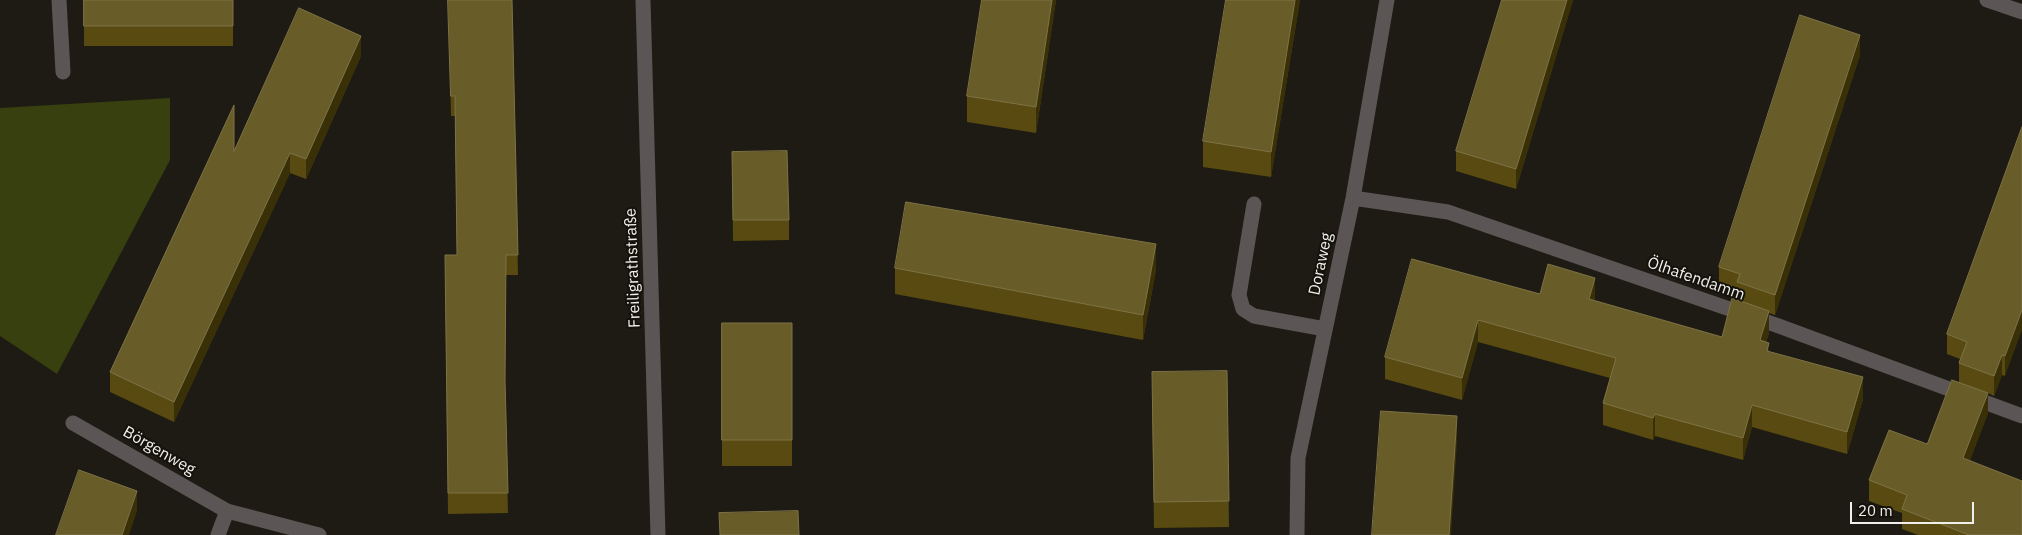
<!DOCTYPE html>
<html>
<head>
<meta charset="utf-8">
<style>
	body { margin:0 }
	#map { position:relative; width:2022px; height:535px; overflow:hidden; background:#1d1b13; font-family:"IBM Plex Sans",sans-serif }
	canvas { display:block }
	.scale { position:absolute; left:1850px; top:502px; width:124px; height:22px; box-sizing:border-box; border:2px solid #f1efea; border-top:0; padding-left:6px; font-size:15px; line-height:18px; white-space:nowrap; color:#f1efea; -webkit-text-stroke:4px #14120a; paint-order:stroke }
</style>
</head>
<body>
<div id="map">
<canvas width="2022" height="535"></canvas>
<div class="scale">20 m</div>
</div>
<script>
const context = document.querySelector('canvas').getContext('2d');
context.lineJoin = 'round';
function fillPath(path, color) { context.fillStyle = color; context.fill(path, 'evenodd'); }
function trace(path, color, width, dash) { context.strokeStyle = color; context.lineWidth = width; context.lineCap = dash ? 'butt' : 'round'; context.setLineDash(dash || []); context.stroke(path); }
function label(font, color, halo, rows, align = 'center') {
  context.font = font + ' "IBM Plex Sans",sans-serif'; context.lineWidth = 4; context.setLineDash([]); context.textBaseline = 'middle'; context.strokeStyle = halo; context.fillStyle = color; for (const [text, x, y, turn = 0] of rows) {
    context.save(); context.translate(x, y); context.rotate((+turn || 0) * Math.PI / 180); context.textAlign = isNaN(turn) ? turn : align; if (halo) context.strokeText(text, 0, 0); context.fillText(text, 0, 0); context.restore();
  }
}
fillPath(new Path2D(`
	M 170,98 L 170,160 L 57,374 L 0,336 L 0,108 Z`), '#37400e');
trace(new Path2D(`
	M 59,0 L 63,72
	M 643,0 L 658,535
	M 1987,0 L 2022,12
	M 1353,198 L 1448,212 L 1776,325 L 2022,416
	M 1254,204 L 1239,295 L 1243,309 L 1254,316 L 1325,329
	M 73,423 L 227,511 L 319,535
	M 218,535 L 227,511
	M 1297,535 L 1298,458 L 1353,198 L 1387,0`), '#5b5655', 15);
fillPath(new Path2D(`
	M 84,0 L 233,0 L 233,46 L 84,46 Z
	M 448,0 L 512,0 L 518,275 L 506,275 L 505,385 L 508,513 L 448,514 L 445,255 L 457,255 L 455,116 L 451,116 Z
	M 982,0 L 1056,0 L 1036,133 L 967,122 L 967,96 Z
	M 1300,0 L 1271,177 L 1203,167 L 1203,141 Z
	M 1502,0 L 1573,0 L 1516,189 L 1456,171 L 1456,151 Z
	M 1860,55 L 1775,315 L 1769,313 L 1769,333 L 1766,342 L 1769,352 L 1863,399 L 1847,454 L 1752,427 L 1743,460 L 1655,436 L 1653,440 L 1603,425 L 1603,403 L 1610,378 L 1478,342 L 1462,400 L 1385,379 L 1385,357 L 1540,294 L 1595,300 L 1594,301 L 1722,337 L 1737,300 L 1737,293 L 1719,287 L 1719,267 Z
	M 361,56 L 306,179 L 290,173 L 174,422 L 110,392 L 110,372 L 234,151 Z
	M 2022,127 L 2005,376 L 2002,375 L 1994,396 L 1988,393 L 1988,413 L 1970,460 L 2022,535 L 1918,535 L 1902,529 L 1902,513 L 1869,501 L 1869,480 L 1927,444 L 1959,383 L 1959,363 L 1960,359 L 1947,354 L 1947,334 Z
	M 732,152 L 789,220 L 789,240 L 733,241 Z
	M 895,268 L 1156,270 L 1143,340 L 895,294 Z
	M 722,323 L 792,323 L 792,466 L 722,466 Z
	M 1227,371 L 1229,527 L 1154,528 L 1152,398 Z`), '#584a10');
fillPath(new Path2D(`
	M 1052,0 L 1056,0 L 1036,133 L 1036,107 Z
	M 1295,0 L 1300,0 L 1271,177 L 1271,152 Z
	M 1567,0 L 1573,0 L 1516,189 L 1516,169 Z
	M 1860,35 L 1860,55 L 1775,315 L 1775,295 Z
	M 361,36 L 361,56 L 306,179 L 306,159 Z
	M 290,153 L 290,173 L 174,422 L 174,402 Z
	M 1156,244 L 1156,270 L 1143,340 L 1143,315 Z
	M 1595,278 L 1595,300 L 1589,321 L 1589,299 Z
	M 2022,310 L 2022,330 L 2005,376 L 2005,356 Z
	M 1769,311 L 1769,333 L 1760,362 L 1760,340 Z
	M 1478,320 L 1478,342 L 1462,400 L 1462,378 Z
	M 2002,355 L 2002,375 L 1994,396 L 1994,376 Z
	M 1863,377 L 1863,399 L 1847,454 L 1847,432 Z
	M 1988,393 L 1988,413 L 1963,478 L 1963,458 Z
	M 1752,405 L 1752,427 L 1743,460 L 1743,438 Z
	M 1655,414 L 1655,436 L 1653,440 L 1653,418 Z
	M 1457,416 L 1457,442 L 1451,535 L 1449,535 Z
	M 137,491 L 137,511 L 129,535 L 122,535 Z`), '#393008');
const building = new Path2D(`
	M 84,0 L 233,0 L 233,26 L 84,26 Z
	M 448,0 L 512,0 L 518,255 L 506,255 L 505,380 L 508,493 L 448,493 L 445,255 L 457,255 L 455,96 L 451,96 Z
	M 982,0 L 1052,0 L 1036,107 L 967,96 Z
	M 1226,0 L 1295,0 L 1271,152 L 1203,141 Z
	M 1502,0 L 1567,0 L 1516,169 L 1456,151 Z
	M 299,8 L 361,36 L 306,159 L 290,153 L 174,402 L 110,372 L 234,105 L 234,151 Z
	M 1800,15 L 1860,35 L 1775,295 L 1737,282 L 1740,274 L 1719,267 Z
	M 2022,127 L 2022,310 L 2005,356 L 2002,355 L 1994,376 L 1959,363 L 1967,342 L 1947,334 Z
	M 787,151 L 789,220 L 733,220 L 732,152 Z
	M 906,202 L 1156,244 L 1143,315 L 895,268 Z
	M 1412,259 L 1540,294 L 1548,264 L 1595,278 L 1589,299 L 1722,337 L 1732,298 L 1769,311 L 1760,340 L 1769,343 L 1767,351 L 1863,377 L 1847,432 L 1752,405 L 1743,438 L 1655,414 L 1653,418 L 1603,403 L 1616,358 L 1478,320 L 1462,378 L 1385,357 Z
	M 722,323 L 792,323 L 792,440 L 722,440 Z
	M 1227,371 L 1229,501 L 1154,502 L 1152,372 Z
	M 1952,380 L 1988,393 L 1963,458 L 2022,481 L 2022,535 L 1969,535 L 1902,509 L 1907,495 L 1869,480 L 1889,430 L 1927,444 Z
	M 1381,411 L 1457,416 L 1449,535 L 1372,535 Z
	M 79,470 L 137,491 L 122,535 L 56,535 Z
	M 798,511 L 799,535 L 720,535 L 719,513 Z`);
fillPath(building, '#685c28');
trace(building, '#7e7346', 1);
label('16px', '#f1efea', '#14120a', [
	["Doraweg",1321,264,-78],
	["Freiligrathstraße",633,268,-92],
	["Ölhafendamm",1696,279,19],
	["Börgenweg",159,451,30]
]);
</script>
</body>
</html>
